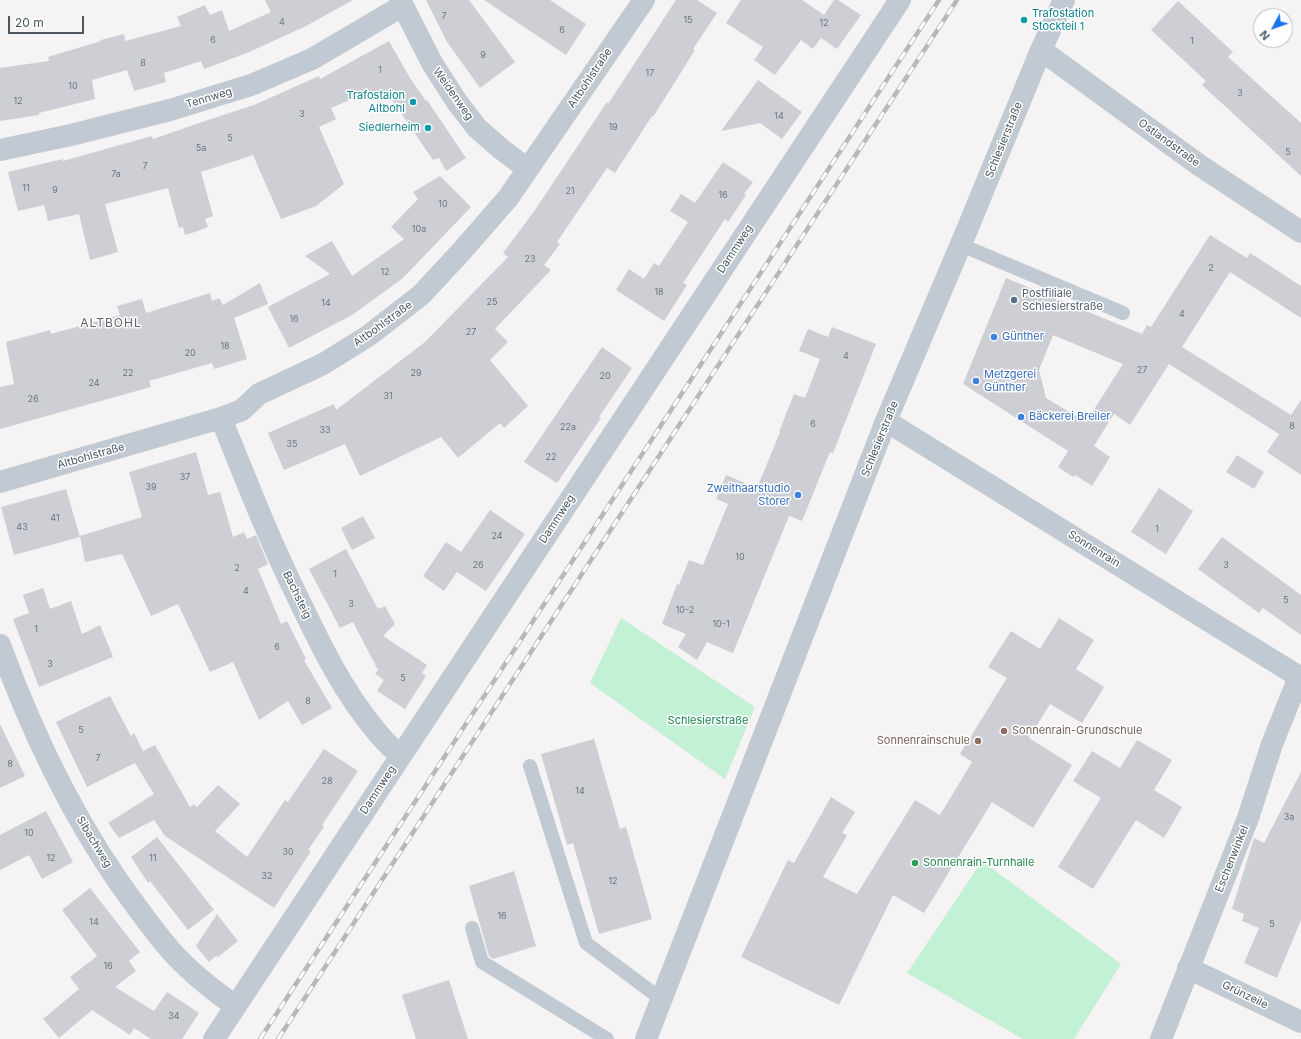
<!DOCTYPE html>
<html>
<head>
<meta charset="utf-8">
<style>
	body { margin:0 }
	#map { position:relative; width:1301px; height:1039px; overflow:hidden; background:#f5f3f3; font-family:Inter,sans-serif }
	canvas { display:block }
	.north { position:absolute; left:1253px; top:8px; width:40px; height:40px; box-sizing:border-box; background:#fff; border:1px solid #b7bbc0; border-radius:50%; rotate:229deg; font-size:11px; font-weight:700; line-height:16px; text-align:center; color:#4a5661 }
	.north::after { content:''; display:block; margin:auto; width:14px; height:18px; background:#1a73e8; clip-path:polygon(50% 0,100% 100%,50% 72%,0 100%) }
	.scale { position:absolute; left:8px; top:16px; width:76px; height:18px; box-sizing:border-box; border:2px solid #4a5661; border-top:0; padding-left:5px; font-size:12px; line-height:14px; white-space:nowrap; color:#4a5661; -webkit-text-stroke:3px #fff; paint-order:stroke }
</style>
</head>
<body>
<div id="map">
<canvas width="1301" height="1039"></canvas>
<div class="north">N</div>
<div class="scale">20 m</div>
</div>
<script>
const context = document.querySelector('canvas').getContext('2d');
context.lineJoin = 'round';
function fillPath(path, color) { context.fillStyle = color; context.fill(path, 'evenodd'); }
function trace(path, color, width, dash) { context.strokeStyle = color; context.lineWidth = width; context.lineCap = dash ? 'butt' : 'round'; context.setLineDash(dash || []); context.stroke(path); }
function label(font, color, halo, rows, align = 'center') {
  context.font = font + ' Inter,sans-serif'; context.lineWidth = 3; context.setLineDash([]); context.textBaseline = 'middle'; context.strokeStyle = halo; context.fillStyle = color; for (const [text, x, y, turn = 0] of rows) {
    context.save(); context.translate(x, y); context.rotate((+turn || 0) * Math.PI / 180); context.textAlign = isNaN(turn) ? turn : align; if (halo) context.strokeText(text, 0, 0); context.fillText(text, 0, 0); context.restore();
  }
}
fillPath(new Path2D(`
	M 621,618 L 755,707 L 725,779 L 590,683 Z
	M 982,861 L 1121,964 L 1074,1039 L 1023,1039 L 907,973 Z`), '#c3f1d5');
fillPath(new Path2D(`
	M 265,0 L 353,0 L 306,26 L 247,53 L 204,69 L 201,61 L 164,73 L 166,82 L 134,91 L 127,70 L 92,80 L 95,99 L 39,113 L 39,115 L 0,121 L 0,68 L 49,61 L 48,57 L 101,41 L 101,40 L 124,34 L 125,41 L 181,26 L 177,17 L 205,5 L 210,15 L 222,10 L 229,31 L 271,12 Z
	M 426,0 L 469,0 L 515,62 L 480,88 L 447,42 Z
	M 484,0 L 550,0 L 586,24 L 566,55 Z
	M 676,0 L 697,0 L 717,13 L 693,49 L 695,50 L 653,117 L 652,116 L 615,173 L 607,168 L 557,242 L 560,244 L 544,265 L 551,270 L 495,329 L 508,342 L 490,360 L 528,406 L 504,428 L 500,423 L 458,458 L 441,437 L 360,476 L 345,444 L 284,470 L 268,433 L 334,404 L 336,410 L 425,342 L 508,257 L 503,253 L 535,210 L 607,102 L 608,104 Z
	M 741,0 L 802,0 L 824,15 L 834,0 L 838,0 L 861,15 L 837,49 L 821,38 L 813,49 L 801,40 L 775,75 L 754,60 L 763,47 L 726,23 Z
	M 1178,1 L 1233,52 L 1228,57 L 1301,123 L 1301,176 L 1202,85 L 1206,81 L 1151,30 Z
	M 389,41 L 410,78 L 426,101 L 427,100 L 466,158 L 446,171 L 439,158 L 433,160 L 386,91 L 370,100 L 366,93 L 331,108 L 336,119 L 319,127 L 344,184 L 316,206 L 281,219 L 253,155 L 201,172 L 213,216 L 205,219 L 208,227 L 195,232 L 185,235 L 183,227 L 179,228 L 168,188 L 105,204 L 118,252 L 90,260 L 79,214 L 48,221 L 44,205 L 18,211 L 8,172 L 63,159 L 63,161 L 152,136 L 153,139 L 208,120 L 254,105 L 319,76 L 320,79 Z
	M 758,80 L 802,112 L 782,139 L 760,123 L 721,131 Z
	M 723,162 L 753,182 L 744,194 L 746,195 L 728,222 L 725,219 L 683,283 L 687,285 L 664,321 L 616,290 L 629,269 L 644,279 L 654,263 L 659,266 L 688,222 L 670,211 L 681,194 L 695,203 Z
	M 440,176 L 471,207 L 403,278 L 352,315 L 289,348 L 268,307 L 330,274 L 305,256 L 332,241 L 352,276 L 404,239 L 391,227 L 418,199 L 413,192 Z
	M 1210,235 L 1247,258 L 1250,253 L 1301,286 L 1301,318 L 1230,272 L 1182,347 L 1291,415 L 1301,400 L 1301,475 L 1267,452 L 1279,434 L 1169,364 L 1130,425 L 1114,414 L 1094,446 L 1110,457 L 1092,486 L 1075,475 L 1073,477 L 1058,467 L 1068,451 L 963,384 L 1006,278 L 1142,334 L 1147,325 L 1151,327 ZM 1053,335 L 1123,364 L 1086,422 L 1046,398 L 1039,370 Z
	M 260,283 L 268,304 L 234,318 L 247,359 L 214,369 L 212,363 L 149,381 L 151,387 L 0,429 L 0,387 L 14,384 L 6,342 L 50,330 L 51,334 L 120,315 L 117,306 L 142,299 L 146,313 L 210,293 L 212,301 L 219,298 L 223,305 Z
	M 832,327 L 876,344 L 833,453 L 830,452 L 802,521 L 789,516 L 733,653 L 707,642 L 697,660 L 678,647 L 686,634 L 662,624 L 677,584 L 679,585 L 689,560 L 703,565 L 728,504 L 716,499 L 726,475 L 757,488 L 780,432 L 779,432 L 794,394 L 805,398 L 820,359 L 799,351 L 808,329 L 828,337 Z
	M 602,347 L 632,368 L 599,417 L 601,418 L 557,483 L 524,462 Z
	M 196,452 L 208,495 L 220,492 L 233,537 L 244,532 L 247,539 L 256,535 L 268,564 L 258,569 L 281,624 L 287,621 L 306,659 L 304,660 L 332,708 L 302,725 L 288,701 L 259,720 L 233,662 L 210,672 L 178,604 L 151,616 L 122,554 L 85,562 L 80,536 L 142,517 L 129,472 Z
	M 1237,455 L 1264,472 L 1254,489 L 1226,472 Z
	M 1159,488 L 1193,511 L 1166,554 L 1131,532 Z
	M 66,489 L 80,537 L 14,555 L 1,507 Z
	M 490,510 L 525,534 L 486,591 L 457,572 L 444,591 L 423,576 L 446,542 L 461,552 Z
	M 363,516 L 375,538 L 352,550 L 341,528 Z
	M 1222,537 L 1301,595 L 1301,635 L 1263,608 L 1259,613 L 1198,569 Z
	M 346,549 L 378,609 L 385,606 L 395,624 L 383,636 L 427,665 L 422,673 L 426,676 L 405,709 L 377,691 L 384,680 L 375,674 L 378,670 L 353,622 L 340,628 L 309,569 Z
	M 43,588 L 50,609 L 71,601 L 82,634 L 100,625 L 113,657 L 39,687 L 13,619 L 29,613 L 23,595 Z
	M 1059,618 L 1094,640 L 1076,669 L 1104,687 L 1082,723 L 1050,704 L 1029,738 L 1072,765 L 1033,828 L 992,802 L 924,913 L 893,895 L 839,1005 L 741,957 L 788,860 L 794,863 L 831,797 L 855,812 L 842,833 L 847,835 L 823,877 L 857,894 L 915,800 L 940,815 L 972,762 L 960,754 L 1007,678 L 988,667 L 1011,631 L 1040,649 Z
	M 110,696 L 131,736 L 134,733 L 143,751 L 155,745 L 190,807 L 194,804 L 197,807 L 218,785 L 240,804 L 215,831 L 247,857 L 285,800 L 288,802 L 324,749 L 358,771 L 322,825 L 324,827 L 308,850 L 311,851 L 274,908 L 165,836 L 154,820 L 119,838 L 108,823 L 154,794 L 135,763 L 87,787 L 56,722 Z
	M 0,724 L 25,776 L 0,788 Z
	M 594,739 L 620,829 L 626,827 L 652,919 L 599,934 L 573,843 L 567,845 L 541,754 Z
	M 1137,740 L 1172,760 L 1154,790 L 1182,807 L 1164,838 L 1136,820 L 1093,889 L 1058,867 L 1101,798 L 1073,781 L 1092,751 L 1120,768 Z
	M 1301,772 L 1301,920 L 1277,978 L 1244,963 L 1259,928 L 1242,921 L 1244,914 L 1232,909 L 1254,838 L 1264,843 Z
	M 46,811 L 73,862 L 42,879 L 29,855 L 0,870 L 0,835 Z
	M 157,837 L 214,910 L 188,930 L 150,881 L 148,883 L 131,857 Z
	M 514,871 L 536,946 L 493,959 L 489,956 L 469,886 Z
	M 90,888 L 140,952 L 129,961 L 136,971 L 115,987 L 154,1011 L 167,992 L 199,1013 L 182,1039 L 151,1039 L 134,1028 L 130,1035 L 92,1010 L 59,1038 L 43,1019 L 79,989 L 70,977 L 97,956 L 62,910 Z
	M 217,914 L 238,941 L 218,957 L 216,956 L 209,962 L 196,946 Z
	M 449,980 L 468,1039 L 416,1039 L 402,995 Z`), '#cdcfd5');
trace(new Path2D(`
	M 961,245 L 1123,313
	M 530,766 L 586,943 L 661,999
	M 472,928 L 482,962 L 607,1039`), '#c1cad2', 14);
trace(new Path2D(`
	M 400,0 L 432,63 L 457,102 L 477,128 L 501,149 L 528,169
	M 1041,50 L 1199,165 L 1301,232
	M 0,150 L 71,135 L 170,110 L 251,85 L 312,59 L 402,6
	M 221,418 C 246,480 270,542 300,602 C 322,648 344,693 377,732 C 384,741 392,748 400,756
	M 886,421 L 1301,678
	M 0,482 L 221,418 L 242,410 L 259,394 L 323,364 L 368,336 L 421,295 L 460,253 L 508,198 L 644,0
	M 0,645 C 34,738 79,831 139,910 C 154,930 169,951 188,968 C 202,982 219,994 235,1006
	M 1188,968 L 1301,1022
	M 214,1039 L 900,0
	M 646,1039 L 886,421 L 969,225 L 1041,50 L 1064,0
	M 1161,1039 L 1248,818 L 1272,744 L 1299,677`), '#c1cad2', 22);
const rail = new Path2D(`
	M 260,1039 L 939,0
	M 278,1039 L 957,0`);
trace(rail, '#b5b8bd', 4.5);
trace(rail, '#fff', 3, [9]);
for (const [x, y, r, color] of [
	[1024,20,4,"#0f9aa8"],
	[413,102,4,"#0f9aa8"],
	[428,128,4,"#0f9aa8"],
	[1014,300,4,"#5c6f8a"],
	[994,337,4,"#3f7fe0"],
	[976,381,4,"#3f7fe0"],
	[1021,417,4,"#3f7fe0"],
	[798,495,4,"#3f7fe0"],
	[1004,731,4,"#8d6e63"],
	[978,741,4,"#8d6e63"],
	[915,863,4,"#2e9e5b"]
]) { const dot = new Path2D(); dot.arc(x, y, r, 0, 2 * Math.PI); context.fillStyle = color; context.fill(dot); trace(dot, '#fff', 1.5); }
label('9px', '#6b747e', null, [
	["7",444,16],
	["15",688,20],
	["4",282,22],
	["12",824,23],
	["6",562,30],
	["6",213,40],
	["1",1192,41],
	["9",483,55],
	["8",143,63],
	["1",380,70],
	["17",650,73],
	["10",73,86],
	["3",1240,93],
	["12",18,101],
	["3",302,114],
	["14",779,116],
	["19",613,127],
	["5",230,138],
	["5a",201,148],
	["5",1288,152],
	["7",145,166],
	["7a",116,174],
	["11",26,188],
	["9",55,190],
	["21",570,191],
	["16",723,195],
	["10",443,204],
	["10a",419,229],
	["23",530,259],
	["2",1211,268],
	["12",385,272],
	["18",659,292],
	["25",492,302],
	["14",326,303],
	["4",1182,314],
	["16",294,319],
	["27",471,332],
	["18",225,346],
	["20",190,353],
	["4",846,356],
	["27",1142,370],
	["22",128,373],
	["29",416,373],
	["20",605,376],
	["24",94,383],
	["31",388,396],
	["26",33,399],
	["6",813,424],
	["8",1292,426],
	["22a",568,427],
	["33",325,430],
	["35",292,444],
	["22",551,457],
	["37",185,477],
	["39",151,487],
	["41",55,518],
	["43",22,527],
	["1",1157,529],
	["24",497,536],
	["10",740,557],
	["26",478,565],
	["3",1226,565],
	["2",237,568],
	["1",335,574],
	["4",246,591],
	["5",1286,600],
	["3",351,604],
	["10-2",685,610],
	["10-1",721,624],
	["1",36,629],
	["6",277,647],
	["3",50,664],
	["5",403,678],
	["8",308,701],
	["5",81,730],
	["7",98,758],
	["8",10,764],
	["28",327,781],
	["14",580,791],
	["3a",1289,817],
	["10",29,833],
	["30",288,852],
	["12",51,858],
	["11",153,858],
	["32",267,876],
	["12",613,881],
	["16",502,916],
	["14",94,922],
	["5",1272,924],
	["16",108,966],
	["34",174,1016]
]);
label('11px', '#0d838f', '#fff', [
	["Trafostation",1032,14,"left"],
	["Stockteil 1",1032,27,"left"],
	["Trafostaion",405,96],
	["Altbohl",405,109],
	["Siedlerheim",420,128]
], 'right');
label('11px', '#4a5661', '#fff', [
	["Altbohlstraße",590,78,-56],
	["Weidenweg",453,94,55],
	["Tennweg",209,98,-17],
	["Schlesierstraße",1004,140,-68],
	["Ostlandstraße",1169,143,36],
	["Dammweg",735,249,-57],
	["Altbohlstraße",383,324,-36],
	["Schlesierstraße",880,439,-68],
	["Altbohlstraße",91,456,-16],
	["Dammweg",557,519,-57],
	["Sonnenrain",1094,549,32],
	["Bachsteig",297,595,64],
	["Dammweg",378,790,-57],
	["Sibachweg",94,842,59],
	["Eschenwinkel",1232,859,-68],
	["Grünzeile",1245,995,26]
]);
label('11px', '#4e5e75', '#fff', [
	["Postfiliale",1022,294],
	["Schlesierstraße",1022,307]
], 'left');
label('11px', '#366cbe', '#fff', [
	["Günther",1002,337],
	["Metzgerei",984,375],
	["Günther",984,388],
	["Bäckerei Breiler",1029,417],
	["Zweithaarstudio",790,489,"right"],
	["Storer",790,502,"right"]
], 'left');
label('11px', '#17864f', '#fff', [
	["Schlesierstraße",708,721]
]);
label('11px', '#785e54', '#fff', [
	["Sonnenrain-Grundschule",1012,731],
	["Sonnenrainschule",970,741,"right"]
], 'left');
label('11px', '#27864d', '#fff', [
	["Sonnenrain-Turnhalle",923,863]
], 'left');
context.letterSpacing = '1px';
label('12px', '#5f6368', '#fff', [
	["ALTBOHL",111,323]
]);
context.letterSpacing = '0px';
</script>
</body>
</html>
